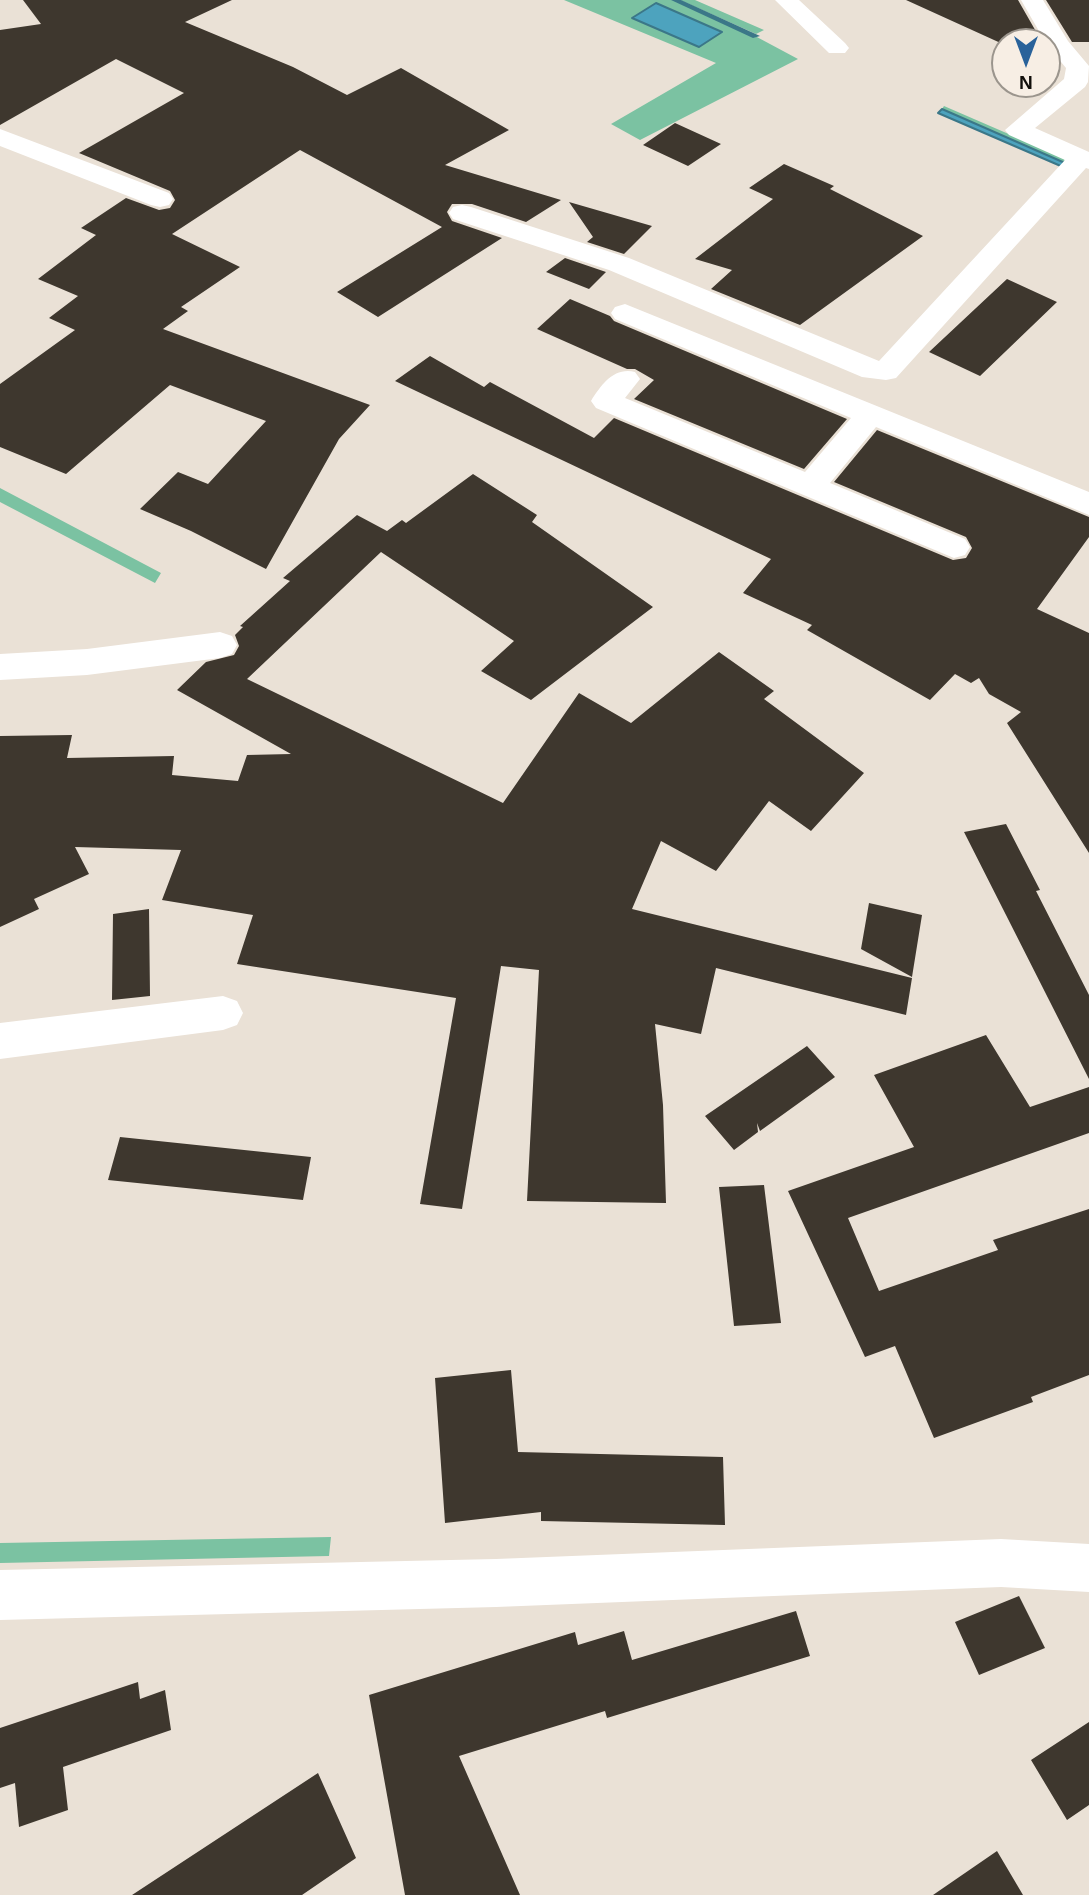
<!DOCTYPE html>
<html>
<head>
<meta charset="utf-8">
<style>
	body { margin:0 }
	#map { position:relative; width:1089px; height:1895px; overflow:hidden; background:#eae1d6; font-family:Helvetica,sans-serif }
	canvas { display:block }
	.north { position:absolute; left:991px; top:28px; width:70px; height:70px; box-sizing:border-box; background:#f7eee4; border:2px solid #9b958d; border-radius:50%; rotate:180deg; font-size:19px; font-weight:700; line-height:28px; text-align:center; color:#120f0b }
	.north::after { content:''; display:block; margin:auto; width:24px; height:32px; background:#29629a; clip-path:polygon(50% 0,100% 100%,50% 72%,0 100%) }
</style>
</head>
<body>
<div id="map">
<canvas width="1089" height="1895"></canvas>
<div class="north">N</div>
</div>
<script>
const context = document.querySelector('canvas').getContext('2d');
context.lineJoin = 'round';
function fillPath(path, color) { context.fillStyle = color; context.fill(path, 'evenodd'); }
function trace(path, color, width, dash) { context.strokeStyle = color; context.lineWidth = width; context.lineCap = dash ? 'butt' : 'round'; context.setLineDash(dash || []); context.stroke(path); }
fillPath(new Path2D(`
	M 564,0 L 673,0 L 755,36 L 798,59 L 640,140 L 611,124 L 716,63 Z
	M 680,0 L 695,0 L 764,30 L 756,34 Z
	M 944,106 L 1064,158 L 1065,163 L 942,109 Z
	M 0,488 L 161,573 L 155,583 L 0,502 Z
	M 331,1537 L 329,1556 L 0,1563 L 0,1543 Z`), '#7bc2a2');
const water = new Path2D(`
	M 656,3 L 722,32 L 699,47 L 632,18 Z
	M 942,109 L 1065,163 L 1063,167 L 938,113 Z`);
fillPath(water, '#4da3be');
trace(water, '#3b7788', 2);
fillPath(new Path2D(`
	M 671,0 L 681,0 L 760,36 L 753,38 Z`), '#3b7788');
fillPath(new Path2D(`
	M 23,0 L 232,0 L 185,22 L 293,67 L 347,95 L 401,68 L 509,130 L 445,165 L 561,200 L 526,222 L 472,204 L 452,204 L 447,212 L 452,221 L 502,238 L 378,317 L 337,292 L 442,227 L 300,150 L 172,234 L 240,267 L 181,307 L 188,311 L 163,329 L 370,405 L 339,439 L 266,569 L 191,531 L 140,509 L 178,472 L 208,484 L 266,421 L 170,385 L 66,474 L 0,447 L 0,384 L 75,330 L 49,318 L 78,296 L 38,279 L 96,235 L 81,228 L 126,198 L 159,210 L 170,208 L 175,200 L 170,191 L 79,153 L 184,93 L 116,59 L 0,125 L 0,30 L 41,24 Z
	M 906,0 L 1018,0 L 1042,42 L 1005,42 L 1005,45 Z
	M 1046,0 L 1089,0 L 1089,42 L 1072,42 Z
	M 675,123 L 721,144 L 688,166 L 643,145 Z
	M 784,164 L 834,186 L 830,189 L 923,236 L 800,325 L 711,289 L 732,270 L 695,259 L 773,199 L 749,188 Z
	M 569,202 L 652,226 L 624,254 L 587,242 L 593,237 Z
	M 565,258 L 606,272 L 589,289 L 546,272 Z
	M 1007,279 L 1057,302 L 980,376 L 929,352 Z
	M 570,299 L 610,316 L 614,321 L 847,419 L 804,469 L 634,399 L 654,380 L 635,369 L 627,369 L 537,329 Z
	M 430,356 L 484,387 L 490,382 L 594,438 L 614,418 L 953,560 L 966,558 L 972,548 L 966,537 L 834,482 L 877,430 L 1089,517 L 1089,537 L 1037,609 L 1089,633 L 1089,853 L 1007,723 L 1021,712 L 989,694 L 979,678 L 971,683 L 955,674 L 930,700 L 807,630 L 812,625 L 743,593 L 771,559 L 395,381 Z
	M 473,474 L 537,515 L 532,522 L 653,607 L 531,700 L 481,671 L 514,641 L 381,552 L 247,679 L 503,803 L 579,693 L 631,723 L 719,652 L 774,691 L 764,699 L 864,773 L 811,831 L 769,801 L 716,871 L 661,841 L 632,909 L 912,978 L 906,1015 L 716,968 L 701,1034 L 655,1024 L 663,1105 L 666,1203 L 527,1201 L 539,970 L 501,966 L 462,1209 L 420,1204 L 456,998 L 237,964 L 253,915 L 162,900 L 181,850 L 75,847 L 89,874 L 34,899 L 39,909 L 0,927 L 0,736 L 72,735 L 67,758 L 174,756 L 172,775 L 238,781 L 247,755 L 291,754 L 177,690 L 206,662 L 234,655 L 239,646 L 235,635 L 243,627 L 240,626 L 290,581 L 283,578 L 357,515 L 387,531 L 402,520 L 406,523 Z
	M 1006,824 L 1040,890 L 1036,891 L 1089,995 L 1089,1079 L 964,832 Z
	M 869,903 L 922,915 L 912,977 L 861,949 Z
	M 149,909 L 150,996 L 112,1000 L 113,914 Z
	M 986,1035 L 1030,1107 L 1089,1087 L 1089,1133 L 848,1218 L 879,1291 L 998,1250 L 993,1240 L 1089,1209 L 1089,1375 L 1031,1397 L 1033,1402 L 934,1438 L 895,1346 L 865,1357 L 788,1191 L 914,1147 L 874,1075 Z
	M 807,1046 L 835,1077 L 760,1131 L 757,1123 L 758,1132 L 734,1150 L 705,1116 Z
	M 120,1137 L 311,1157 L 303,1200 L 108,1180 Z
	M 764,1185 L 781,1323 L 734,1326 L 719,1187 Z
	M 511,1370 L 518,1452 L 723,1457 L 725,1525 L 541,1521 L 541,1512 L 445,1523 L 435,1378 Z
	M 1019,1596 L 1045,1648 L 979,1675 L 955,1622 Z
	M 796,1611 L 810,1656 L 607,1718 L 605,1711 L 459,1756 L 520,1895 L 405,1895 L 369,1695 L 575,1632 L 578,1645 L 624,1631 L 632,1660 Z
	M 138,1682 L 140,1699 L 165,1690 L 171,1730 L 63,1767 L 68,1810 L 19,1827 L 15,1783 L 0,1788 L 0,1728 Z
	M 1089,1722 L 1089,1805 L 1067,1820 L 1031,1760 Z
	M 318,1773 L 356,1858 L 302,1895 L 132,1895 Z
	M 997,1851 L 1023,1895 L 933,1895 Z`), '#3e372e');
fillPath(new Path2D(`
	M 775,0 L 799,0 L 845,43 L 849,48 L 845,53 L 829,53 Z
	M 1021,0 L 1043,0 L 1068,41 L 1089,66 L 1088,82 L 1085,87 L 1035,128 L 1089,152 L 1089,169 L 1086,168 L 896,378 L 886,380 L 862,377 L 609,270 L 453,219 L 449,213 L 453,207 L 462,205 L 471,207 L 629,258 L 879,361 L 1065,160 L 1009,135 L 1005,130 L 1064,79 L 1066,68 L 1047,45 Z
	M 0,129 L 169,193 L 173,199 L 169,205 L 160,207 L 151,205 L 0,146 Z
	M 625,304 L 1089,492 L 1089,515 L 876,427 L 830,483 L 965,539 L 970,547 L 965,555 L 954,558 L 596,408 L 591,401 C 602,384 614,367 635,372 L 640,379 L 625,398 L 805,472 L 851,418 L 615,319 L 611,313 L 615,307 Z
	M 220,632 L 232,636 L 237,645 L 232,654 L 220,658 L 87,675 L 0,680 L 0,654 L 87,649 Z
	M 223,996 L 237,1001 L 243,1013 L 237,1025 L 223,1030 L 0,1059 L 0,1023 Z
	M 1001,1539 L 1089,1544 L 1089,1592 L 1001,1587 L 496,1607 L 0,1620 L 0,1570 L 496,1559 Z`), '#fff');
</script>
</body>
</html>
